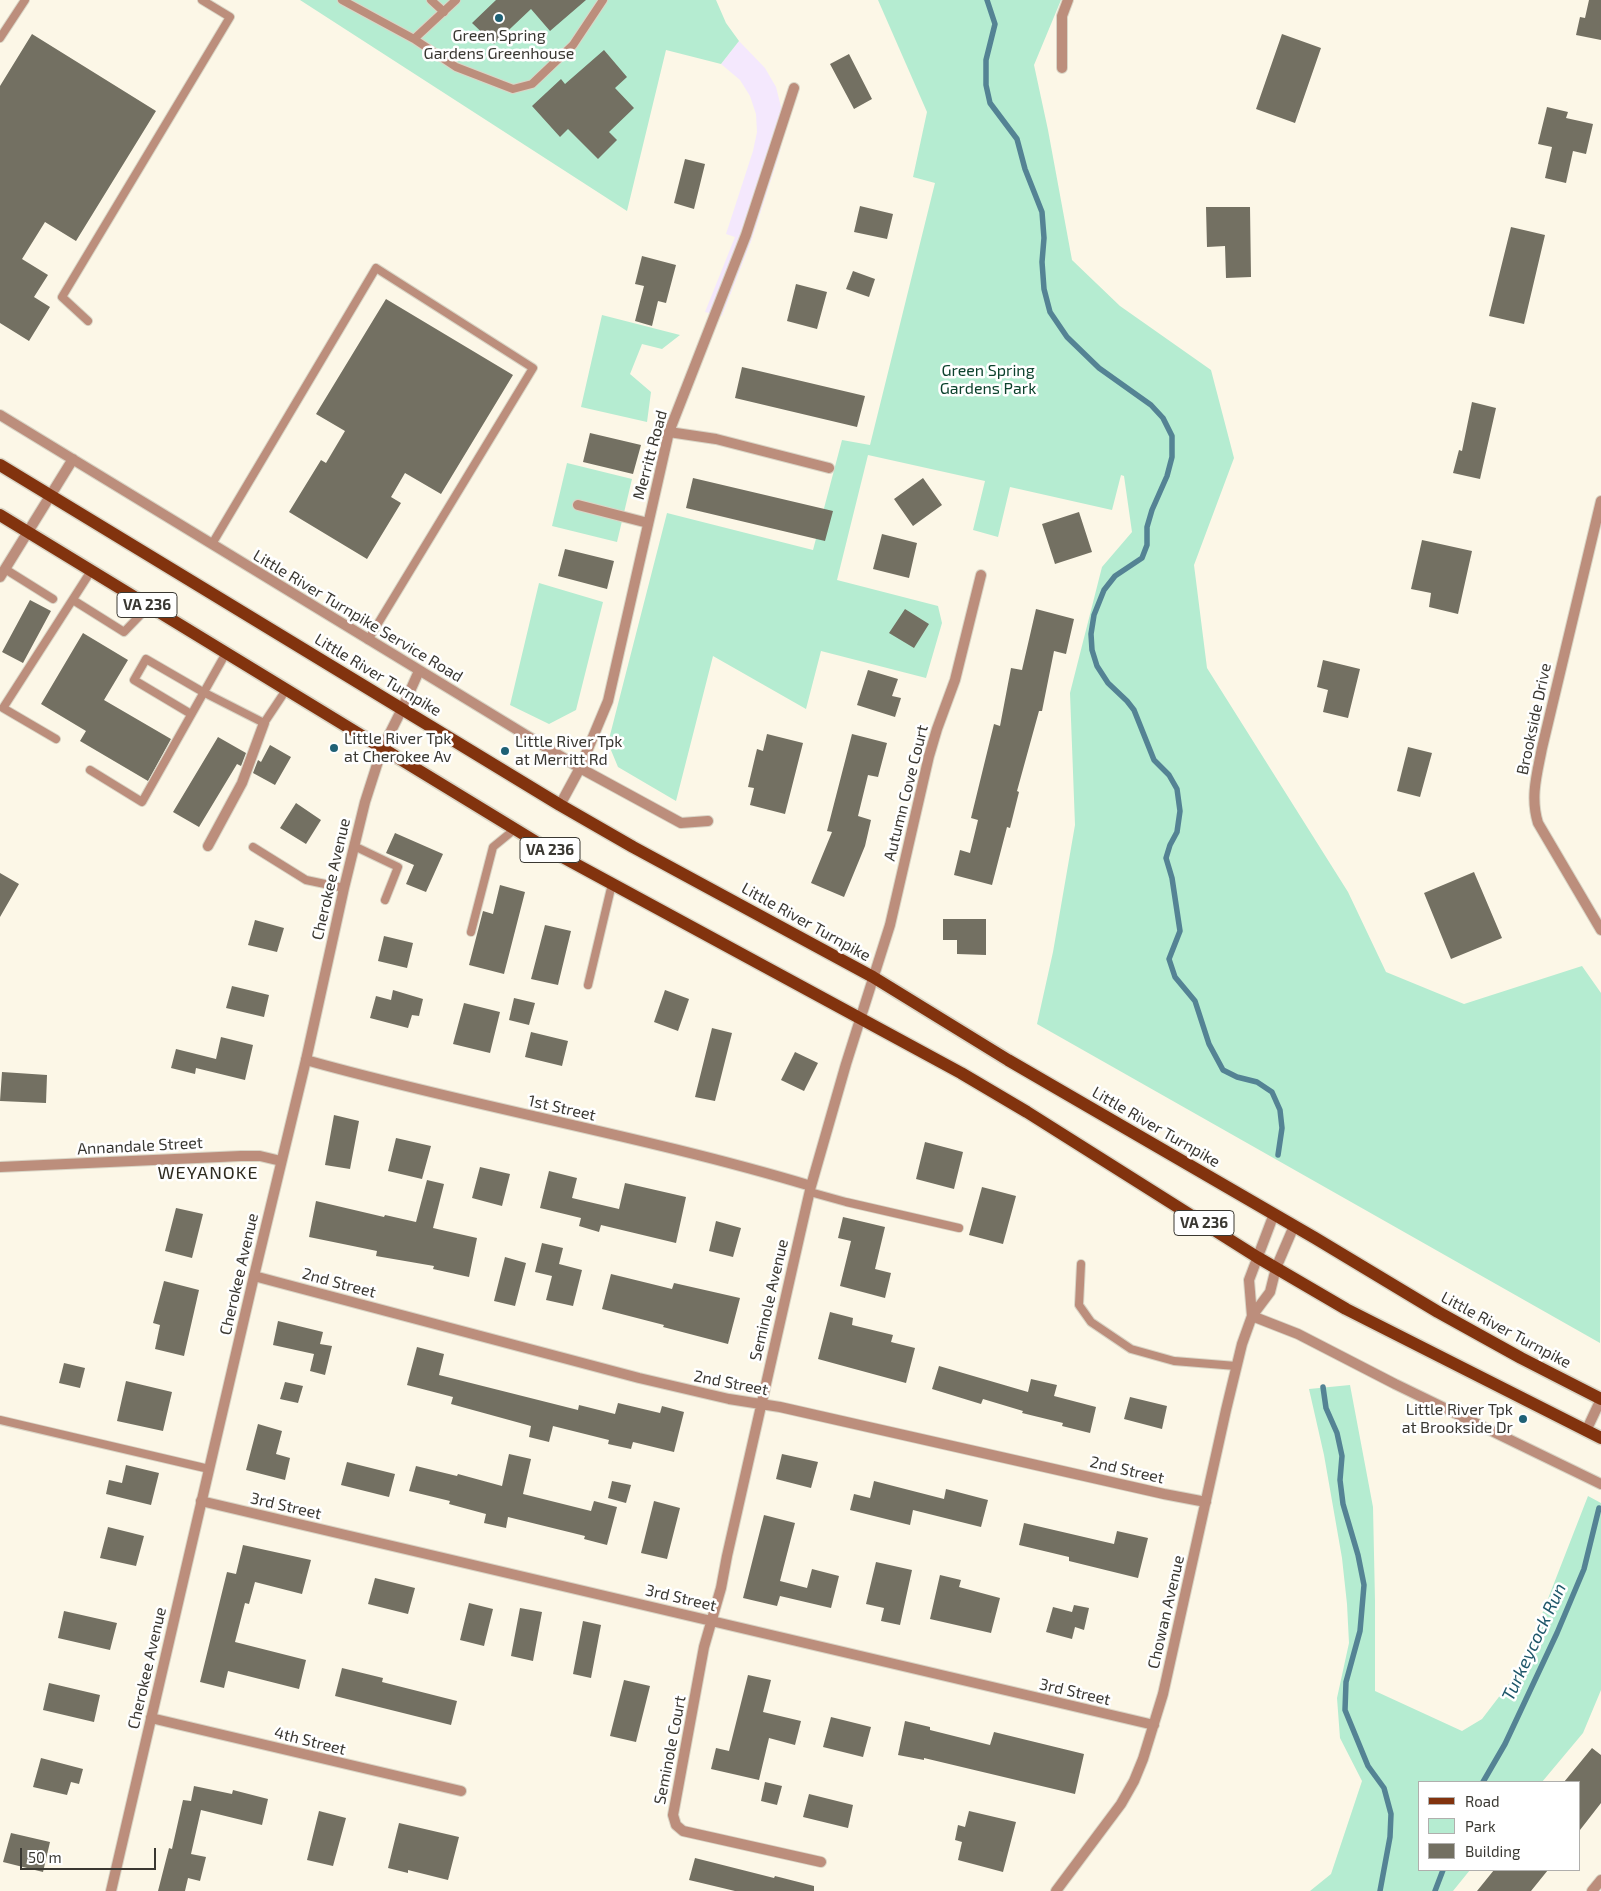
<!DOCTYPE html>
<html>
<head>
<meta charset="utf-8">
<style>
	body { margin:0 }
	#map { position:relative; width:1601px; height:1891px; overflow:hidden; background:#fcf7e7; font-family:"Exo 2",sans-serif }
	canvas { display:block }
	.legend { position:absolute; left:1418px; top:1781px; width:162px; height:90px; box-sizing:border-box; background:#fff; border:1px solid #b0afad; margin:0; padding:6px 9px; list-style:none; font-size:15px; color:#3a3832 }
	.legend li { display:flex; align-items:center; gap:10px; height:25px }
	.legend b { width:25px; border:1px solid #b0afad }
	.scale { position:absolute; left:20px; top:1848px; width:136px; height:22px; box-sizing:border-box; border:2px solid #3a3832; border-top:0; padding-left:6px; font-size:15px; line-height:18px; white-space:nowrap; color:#3a3832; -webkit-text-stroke:4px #fff; paint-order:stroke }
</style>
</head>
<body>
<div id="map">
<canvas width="1601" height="1891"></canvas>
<ul class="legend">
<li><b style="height:6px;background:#82330e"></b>Road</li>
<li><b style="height:14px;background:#b5ecd1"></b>Park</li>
<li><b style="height:14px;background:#737062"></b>Building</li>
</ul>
<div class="scale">50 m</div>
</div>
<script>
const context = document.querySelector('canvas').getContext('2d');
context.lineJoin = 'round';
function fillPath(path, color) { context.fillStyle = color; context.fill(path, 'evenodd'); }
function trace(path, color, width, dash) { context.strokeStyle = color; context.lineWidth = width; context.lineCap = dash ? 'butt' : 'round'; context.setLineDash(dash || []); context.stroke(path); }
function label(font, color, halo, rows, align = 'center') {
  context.font = font + ' "Exo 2",sans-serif'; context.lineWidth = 5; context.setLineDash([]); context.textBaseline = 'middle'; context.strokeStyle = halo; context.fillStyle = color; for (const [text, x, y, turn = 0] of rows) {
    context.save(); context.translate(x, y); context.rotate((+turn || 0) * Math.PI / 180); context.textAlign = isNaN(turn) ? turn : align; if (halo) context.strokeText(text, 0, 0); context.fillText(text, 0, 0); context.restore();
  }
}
fillPath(new Path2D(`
	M 739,41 L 765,68 L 776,87 L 782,111 L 783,136 L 780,152 L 752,239 L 722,316 L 705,312 L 735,237 L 726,234 L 753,151 L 757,132 L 756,114 L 750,96 L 740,80 L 721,64 Z`), '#f4e8fd');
fillPath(new Path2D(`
	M 300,0 L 716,0 L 726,23 L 739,41 L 721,64 L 666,50 L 627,211 Z
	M 878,0 L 1061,0 L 1034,65 L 1048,130 L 1072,260 L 1120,306 L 1211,370 L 1234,458 L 1194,565 L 1207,668 L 1348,892 L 1386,972 L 1464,1004 L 1582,966 L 1601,993 L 1600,1343 L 1037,1024 L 1053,952 L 1075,825 L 1070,693 L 1102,567 L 1132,532 L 1124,476 L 1121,475 L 1112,510 L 1010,487 L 998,537 L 973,530 L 985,481 L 868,455 L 837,580 L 938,606 L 942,623 L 926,678 L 821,651 L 806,709 L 713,656 L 676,801 L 618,767 L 608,743 L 667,513 L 813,550 L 842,440 L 870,445 L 935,183 L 913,177 L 927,112 Z
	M 602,315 L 680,335 L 662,349 L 642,344 L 630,374 L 651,392 L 647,422 L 581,407 Z
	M 567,463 L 632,479 L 617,542 L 552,526 Z
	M 539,583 L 603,602 L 576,710 L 549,724 L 510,705 Z
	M 1350,1385 L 1373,1507 L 1375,1601 L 1375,1691 L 1462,1731 L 1482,1719 L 1521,1668 L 1588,1496 L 1601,1503 L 1601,1690 L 1583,1733 L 1542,1782 L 1420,1782 L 1420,1870 L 1470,1870 L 1453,1891 L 1310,1891 L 1331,1874 L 1362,1781 L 1340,1738 L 1337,1698 L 1349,1643 L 1347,1604 L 1342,1558 L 1324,1455 L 1309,1389 Z`), '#b5ecd1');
trace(new Path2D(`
	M 987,0 L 995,24 L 986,60 L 986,85 L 990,103 L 1017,139 L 1025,169 L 1042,212 L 1044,238 L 1042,262 L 1044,289 L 1050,312 L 1067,337 L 1099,368 L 1151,405 L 1163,418 L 1172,436 L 1172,457 L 1167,476 L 1152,510 L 1147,527 L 1147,545 L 1142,558 L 1115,576 L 1104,590 L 1094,615 L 1091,634 L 1092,650 L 1097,666 L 1108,683 L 1127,701 L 1134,710 L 1154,760 L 1169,775 L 1177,789 L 1180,811 L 1177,832 L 1170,845 L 1166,858 L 1172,878 L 1180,931 L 1169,959 L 1175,977 L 1195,1001 L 1209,1044 L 1223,1070 L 1237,1077 L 1257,1082 L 1272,1092 L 1280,1110 L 1282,1128 L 1278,1155
	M 1323,1387 L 1326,1408 L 1337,1433 L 1342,1456 L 1340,1480 L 1343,1504 L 1358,1555 L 1364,1585 L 1360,1631 L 1346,1682 L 1345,1710 L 1368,1766 L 1384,1788 L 1391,1814 L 1390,1837 L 1380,1891
	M 1483,1782 L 1505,1744 L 1557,1633 L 1584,1569 L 1599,1508
	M 1435,1891 L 1443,1870`), '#548394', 5.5);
fillPath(new Path2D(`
	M 496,0 L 586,0 L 550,31 L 531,9 L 494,44 L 472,23 Z
	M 1589,0 L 1601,0 L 1601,40 L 1576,35 L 1580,17 L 1585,18 Z
	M 32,34 L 156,111 L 76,241 L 45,222 L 22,259 L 48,275 L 34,297 L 50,307 L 29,341 L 0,323 L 0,86 Z
	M 1282,34 L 1321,48 L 1295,123 L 1256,109 Z
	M 604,50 L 627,77 L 615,88 L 634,108 L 609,132 L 617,140 L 598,159 L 568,129 L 560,137 L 532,106 L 561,79 L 565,84 Z
	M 849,54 L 872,99 L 854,109 L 830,64 Z
	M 1547,107 L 1568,112 L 1566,118 L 1593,124 L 1586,154 L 1573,151 L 1566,183 L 1545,178 L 1552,147 L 1538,144 Z
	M 685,159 L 705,164 L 694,209 L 674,203 Z
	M 860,206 L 893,214 L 887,239 L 854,232 Z
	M 1206,207 L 1250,207 L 1251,277 L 1226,278 L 1225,246 L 1207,247 Z
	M 1511,227 L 1545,235 L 1524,324 L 1489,316 Z
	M 642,256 L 676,265 L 666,303 L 658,301 L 652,326 L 635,321 L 644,286 L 635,284 Z
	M 853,271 L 875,279 L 869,297 L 846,289 Z
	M 796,284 L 827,292 L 817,329 L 787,321 Z
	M 386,299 L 513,375 L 441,494 L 405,473 L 391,497 L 401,503 L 367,559 L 289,512 L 321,460 L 326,463 L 345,431 L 316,414 Z
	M 742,367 L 865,396 L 857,427 L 735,398 Z
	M 1472,402 L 1496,408 L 1480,479 L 1453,473 L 1459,450 L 1462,451 Z
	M 590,433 L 641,445 L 633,474 L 583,462 Z
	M 693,478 L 833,511 L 825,541 L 686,508 Z
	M 923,478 L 942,505 L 913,526 L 894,499 Z
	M 1079,512 L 1092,552 L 1055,564 L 1042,524 Z
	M 882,534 L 917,543 L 909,578 L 873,569 Z
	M 1422,540 L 1472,551 L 1458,614 L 1429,607 L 1431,593 L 1411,589 Z
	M 565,549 L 614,561 L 607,589 L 558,576 Z
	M 30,600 L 51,611 L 23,663 L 2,652 Z
	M 905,609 L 929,624 L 914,648 L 889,633 Z
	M 1036,609 L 1074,619 L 1066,654 L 1054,651 L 1042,711 L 1039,711 L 1017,791 L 1019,792 L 1010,828 L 1007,827 L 992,885 L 954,875 L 960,850 L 970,853 L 978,820 L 971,818 L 994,724 L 1000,726 L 1011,668 L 1022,670 Z
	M 83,633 L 128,660 L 104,700 L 171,739 L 148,781 L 80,741 L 86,731 L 41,704 Z
	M 1323,660 L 1360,669 L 1348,718 L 1323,712 L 1328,690 L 1317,687 Z
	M 868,670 L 898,679 L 892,696 L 901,698 L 895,717 L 857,705 Z
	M 767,734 L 803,743 L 785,814 L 750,805 L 754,788 L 748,787 L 757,749 L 763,751 Z
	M 852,734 L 887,743 L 878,777 L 868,775 L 858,816 L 871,820 L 865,846 L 844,897 L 811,883 L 832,832 L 827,831 Z
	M 218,737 L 246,753 L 241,766 L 237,764 L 199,827 L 173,812 Z
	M 270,745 L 291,757 L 275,785 L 253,773 L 258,760 L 261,762 Z
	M 1408,747 L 1432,753 L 1420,797 L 1397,791 Z
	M 296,803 L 321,820 L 306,844 L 280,828 Z
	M 395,833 L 443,854 L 426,892 L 406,884 L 414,865 L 386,853 Z
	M 1474,872 L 1502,938 L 1451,959 L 1424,893 Z
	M 0,873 L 19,884 L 0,917 Z
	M 500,885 L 525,892 L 504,974 L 469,965 L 483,911 L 493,914 Z
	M 943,919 L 986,919 L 986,955 L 957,954 L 957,940 L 943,940 Z
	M 255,920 L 284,928 L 277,952 L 248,945 Z
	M 545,925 L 571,931 L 558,985 L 531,979 Z
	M 384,936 L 413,943 L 407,968 L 378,961 Z
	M 232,986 L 269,995 L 264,1017 L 226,1008 Z
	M 393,990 L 423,999 L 419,1016 L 412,1015 L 408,1028 L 370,1018 L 376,996 L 391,1000 Z
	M 665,990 L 689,999 L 678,1031 L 654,1022 Z
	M 514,998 L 535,1003 L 529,1025 L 509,1020 Z
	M 464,1003 L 500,1012 L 490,1053 L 453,1044 Z
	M 712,1028 L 732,1033 L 715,1101 L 695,1097 Z
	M 531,1032 L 568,1041 L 562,1066 L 525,1057 Z
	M 221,1037 L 253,1045 L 245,1080 L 196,1068 L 195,1074 L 171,1068 L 176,1049 L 216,1059 Z
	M 795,1052 L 818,1063 L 804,1091 L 781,1080 Z
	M 2,1072 L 47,1075 L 46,1103 L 0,1101 Z
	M 334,1115 L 359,1121 L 350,1169 L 325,1165 Z
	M 396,1138 L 431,1146 L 422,1179 L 388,1171 Z
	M 925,1142 L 963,1152 L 954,1189 L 916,1179 Z
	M 480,1167 L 510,1174 L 502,1206 L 472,1198 Z
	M 549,1171 L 577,1178 L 572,1198 L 619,1209 L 625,1183 L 686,1197 L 676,1243 L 601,1225 L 599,1232 L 579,1226 L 581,1218 L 540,1208 Z
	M 427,1180 L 444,1184 L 433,1228 L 477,1238 L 469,1277 L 433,1269 L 434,1266 L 376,1256 L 377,1251 L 309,1237 L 316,1201 L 384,1217 L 385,1215 L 416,1222 Z
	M 982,1187 L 1016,1196 L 1003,1244 L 969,1235 Z
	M 176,1208 L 203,1214 L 192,1258 L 165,1251 Z
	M 843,1217 L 885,1227 L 875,1269 L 891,1273 L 885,1298 L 840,1286 L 851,1241 L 838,1238 Z
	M 716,1221 L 741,1228 L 733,1257 L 709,1251 Z
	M 542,1243 L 563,1248 L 559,1264 L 582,1270 L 573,1306 L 546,1300 L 552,1276 L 535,1272 Z
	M 505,1257 L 526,1263 L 515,1306 L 494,1301 Z
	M 611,1274 L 672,1289 L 674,1283 L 740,1298 L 728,1344 L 663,1327 L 664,1325 L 602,1309 Z
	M 164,1281 L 199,1290 L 184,1356 L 155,1349 L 160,1325 L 153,1323 Z
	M 830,1312 L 853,1318 L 852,1325 L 893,1335 L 891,1342 L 915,1348 L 906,1383 L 818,1359 Z
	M 278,1321 L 323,1332 L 320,1344 L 332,1346 L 325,1375 L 310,1371 L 314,1354 L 273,1345 Z
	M 417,1347 L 444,1354 L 439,1375 L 578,1410 L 579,1405 L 615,1414 L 618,1403 L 660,1413 L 662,1406 L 684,1412 L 674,1452 L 633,1442 L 631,1449 L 608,1444 L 609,1440 L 553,1426 L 549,1442 L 529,1437 L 531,1426 L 451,1404 L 453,1397 L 407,1385 Z
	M 64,1363 L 85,1368 L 80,1388 L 59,1383 Z
	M 939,1366 L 1028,1392 L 1031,1379 L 1057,1385 L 1054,1396 L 1096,1407 L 1090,1433 L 1062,1426 L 1063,1423 L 1022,1413 L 1023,1411 L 983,1399 L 981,1404 L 932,1389 Z
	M 126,1381 L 172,1392 L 163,1431 L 117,1421 Z
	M 285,1382 L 303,1386 L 298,1403 L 280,1399 Z
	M 1130,1397 L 1167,1406 L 1162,1429 L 1124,1419 Z
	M 258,1424 L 282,1431 L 276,1454 L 290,1458 L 285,1480 L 246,1470 Z
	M 509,1454 L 531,1459 L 523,1494 L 591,1511 L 594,1501 L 617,1507 L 607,1545 L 584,1539 L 585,1536 L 508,1517 L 506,1528 L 484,1523 L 486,1514 L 449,1504 L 450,1501 L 409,1491 L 416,1466 L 457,1476 L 458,1474 L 502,1486 Z
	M 782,1454 L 818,1462 L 811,1488 L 776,1479 Z
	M 347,1462 L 395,1474 L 389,1497 L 341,1485 Z
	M 126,1465 L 159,1473 L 151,1505 L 106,1494 L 109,1480 L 122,1483 Z
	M 612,1481 L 631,1485 L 626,1503 L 608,1498 Z
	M 874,1481 L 944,1499 L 946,1489 L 988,1500 L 981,1527 L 913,1510 L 910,1525 L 850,1510 L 854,1494 L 870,1498 Z
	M 654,1501 L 680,1508 L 667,1559 L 641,1553 Z
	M 764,1515 L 795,1523 L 780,1581 L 807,1588 L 812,1569 L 839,1576 L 831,1608 L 780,1596 L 777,1606 L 743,1598 Z
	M 1024,1523 L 1114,1544 L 1117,1531 L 1148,1538 L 1138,1578 L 1069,1561 L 1069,1557 L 1019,1545 Z
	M 108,1527 L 144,1536 L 136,1566 L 100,1558 Z
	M 243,1545 L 311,1560 L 302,1594 L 255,1582 L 249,1604 L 245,1603 L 235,1642 L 306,1660 L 299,1689 L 228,1671 L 224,1688 L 200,1682 L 227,1572 L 236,1574 Z
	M 876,1562 L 912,1570 L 900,1625 L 881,1621 L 884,1608 L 866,1604 Z
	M 940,1575 L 961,1580 L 959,1587 L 1000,1598 L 991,1633 L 930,1619 Z
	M 375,1578 L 415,1588 L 408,1614 L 368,1604 Z
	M 469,1603 L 493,1609 L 484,1646 L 460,1640 Z
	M 1074,1605 L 1089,1608 L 1084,1630 L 1075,1627 L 1072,1639 L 1046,1632 L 1053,1607 L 1072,1612 Z
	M 520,1608 L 542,1612 L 533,1661 L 511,1656 Z
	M 64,1611 L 117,1623 L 110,1650 L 58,1638 Z
	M 583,1621 L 601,1625 L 591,1678 L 573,1674 Z
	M 342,1668 L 383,1678 L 382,1682 L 457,1701 L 451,1725 L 335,1696 Z
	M 748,1675 L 771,1680 L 763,1712 L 801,1721 L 795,1745 L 769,1738 L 759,1780 L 711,1769 L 716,1748 L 729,1751 Z
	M 624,1680 L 650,1686 L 636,1742 L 610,1736 Z
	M 49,1683 L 100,1695 L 94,1722 L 43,1710 Z
	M 831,1717 L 871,1727 L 863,1757 L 823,1747 Z
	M 905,1721 L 930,1727 L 930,1730 L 990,1745 L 994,1732 L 1084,1754 L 1075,1794 L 924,1758 L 924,1760 L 898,1755 Z
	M 1592,1748 L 1601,1755 L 1601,1803 L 1580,1830 L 1580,1782 L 1564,1782 Z
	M 41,1758 L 83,1769 L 79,1784 L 71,1782 L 67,1795 L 33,1787 Z
	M 765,1782 L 782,1786 L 777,1805 L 761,1801 Z
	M 194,1786 L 232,1794 L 233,1790 L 268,1799 L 262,1825 L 201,1810 L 191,1854 L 206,1857 L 200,1881 L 188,1878 L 185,1891 L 158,1891 L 169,1848 L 172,1849 L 183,1800 L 191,1801 Z
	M 809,1794 L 853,1805 L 848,1828 L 803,1817 Z
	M 319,1811 L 346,1818 L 333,1866 L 307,1860 Z
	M 969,1811 L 1016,1822 L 1003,1872 L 958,1860 L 962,1842 L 955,1840 L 958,1825 L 965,1827 Z
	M 399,1823 L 459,1837 L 448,1880 L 408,1870 L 408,1873 L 388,1868 Z
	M 11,1833 L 50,1842 L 43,1872 L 3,1862 Z
	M 695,1858 L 774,1878 L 775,1876 L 814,1886 L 814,1891 L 735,1891 L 689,1880 Z
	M 1494,1870 L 1548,1870 L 1531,1891 L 1477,1891 Z`), '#737062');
const service = new Path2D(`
	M 342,0 L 414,39 L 456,0
	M 431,0 L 444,12
	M 0,38 L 25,0
	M 414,39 L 456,67 L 513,89 L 532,84 L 573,45 L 603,0
	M 88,321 L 62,297 L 230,17 L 202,0
	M 212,544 L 376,268 L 533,368 L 368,640
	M 5,569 L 53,599
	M 73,600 L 124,632 L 149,606
	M 191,714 L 134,680 L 146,659 L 203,692 L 264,723 L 286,690
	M 56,739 L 3,708 L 91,571
	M 90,770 L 142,802 L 226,653
	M 354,846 L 398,867 L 385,900
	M 253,847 L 306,880 L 344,888
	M 471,932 L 493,847 L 515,829
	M 588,985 L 612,884
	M 810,1192 L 846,1202 L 959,1228
	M 1081,1264 L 1079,1305 L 1091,1322 L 1131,1349 L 1174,1361 L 1236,1366
	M 0,1420 L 209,1469`);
const minor = new Path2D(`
	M 1062,68 L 1062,16 L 1068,0
	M 0,415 L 580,768 L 681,823 L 708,821
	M 669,432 L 716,439 L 829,468
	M 578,505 L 648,523
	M 0,577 L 73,459
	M 402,709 L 419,671
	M 560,805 L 580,768 L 608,701 L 669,432 L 746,235 L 794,88
	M 208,846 L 242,783 L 264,723
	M 306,1060 C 473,1107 645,1136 811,1186
	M 0,1167 L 241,1156 L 260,1156 L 281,1161
	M 254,1276 L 639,1378 L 729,1399 L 780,1407 L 1164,1494 L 1206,1502
	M 1252,1316 L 1298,1334 L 1395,1384 L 1601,1484
	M 1252,1316 L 1249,1280 L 1274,1214
	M 201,1501 L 1154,1725
	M 151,1718 L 461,1791
	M 821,1862 L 683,1831 L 676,1825 L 673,1815 L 704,1647 L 721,1588 L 727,1556 L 800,1234 L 811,1186 L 846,1064 L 890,925 L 929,756 L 937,729 L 955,680 L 981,575
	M 1056,1891 L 1121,1804 L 1134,1781 L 1143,1759 L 1163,1694 L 1226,1410 L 1242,1344 L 1252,1316 L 1270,1292 L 1276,1268 L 1294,1226
	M 1592,1891 L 1601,1880`);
const tertiary = new Path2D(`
	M 1601,501 L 1542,748 C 1537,774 1530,797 1538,823 L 1601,930
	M 1586,1431 L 1601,1399
	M 111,1891 L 254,1276 L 306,1060 L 344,888 L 365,802 L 382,749 L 402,709`);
const primary = new Path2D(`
	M 0,465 L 560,805 L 633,847 L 873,977 L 1008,1060 L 1315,1238 L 1438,1312 L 1521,1358 L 1601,1399
	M 0,515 L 546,848 L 961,1073 L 1027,1112 L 1257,1257 L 1346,1309 L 1601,1438`);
trace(service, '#d9d5c6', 10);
trace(minor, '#d9d5c6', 12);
trace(tertiary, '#d9d5c6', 12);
trace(primary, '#d9d5c6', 15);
trace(service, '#bc8e7c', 8);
trace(minor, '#bc8e7c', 10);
trace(tertiary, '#bc8e7c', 10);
trace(primary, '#82330e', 12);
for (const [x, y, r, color] of [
	[499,18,5,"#1f6175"],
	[334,748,5,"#1f6175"],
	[505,751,5,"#1f6175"],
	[1523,1419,5,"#1f6175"]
]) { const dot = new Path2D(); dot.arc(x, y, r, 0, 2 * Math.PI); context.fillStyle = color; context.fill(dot); trace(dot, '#fff', 2); }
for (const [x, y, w] of [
	[147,605,60],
	[550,850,60],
	[1204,1223,60]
]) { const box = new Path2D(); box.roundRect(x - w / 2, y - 12.5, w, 25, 4); context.fillStyle = '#fff'; context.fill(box); trace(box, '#3a3832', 1); }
label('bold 15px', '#3a3832', null, [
	["VA 236",147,605],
	["VA 236",550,850],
	["VA 236",1204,1223]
]);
label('16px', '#3a3832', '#fff', [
	["Green Spring",499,36,"center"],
	["Gardens Greenhouse",499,54,"center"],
	["Little River Tpk",344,739],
	["at Cherokee Av",344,757],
	["Little River Tpk",515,742],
	["at Merritt Rd",515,760],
	["Little River Tpk",1513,1410,"right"],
	["at Brookside Dr",1513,1428,"right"]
], 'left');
label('16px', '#0c422d', '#fff', [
	["Green Spring",988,371],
	["Gardens Park",988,389]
]);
label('16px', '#3a3832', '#fff', [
	["Merritt Road",650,455,-75],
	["Little River Turnpike Service Road",358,616,31],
	["Little River Turnpike",378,675,31],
	["Brookside Drive",1534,719,-78],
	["Autumn Cove Court",906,793,-76],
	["Cherokee Avenue",331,879,-77],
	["Little River Turnpike",806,922,29],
	["1st Street",562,1108,13],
	["Little River Turnpike",1156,1127,30],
	["Annandale Street",140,1146,-3],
	["Cherokee Avenue",239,1274,-77],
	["2nd Street",339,1283,15],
	["Seminole Avenue",769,1300,-77],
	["Little River Turnpike",1506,1330,28],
	["2nd Street",731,1383,11],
	["2nd Street",1127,1470,13],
	["3rd Street",286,1506,13],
	["3rd Street",681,1598,13],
	["Chowan Avenue",1166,1612,-77],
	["Cherokee Avenue",147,1668,-77],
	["3rd Street",1075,1692,13],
	["4th Street",310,1741,14],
	["Seminole Court",670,1750,-79]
]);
context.letterSpacing = '1px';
label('18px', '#2e2b1f', '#fff', [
	["WEYANOKE",208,1173]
]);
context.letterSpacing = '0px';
label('italic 18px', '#1f576a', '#fff', [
	["Turkeycock Run",1534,1642,-65]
]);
</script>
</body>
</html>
